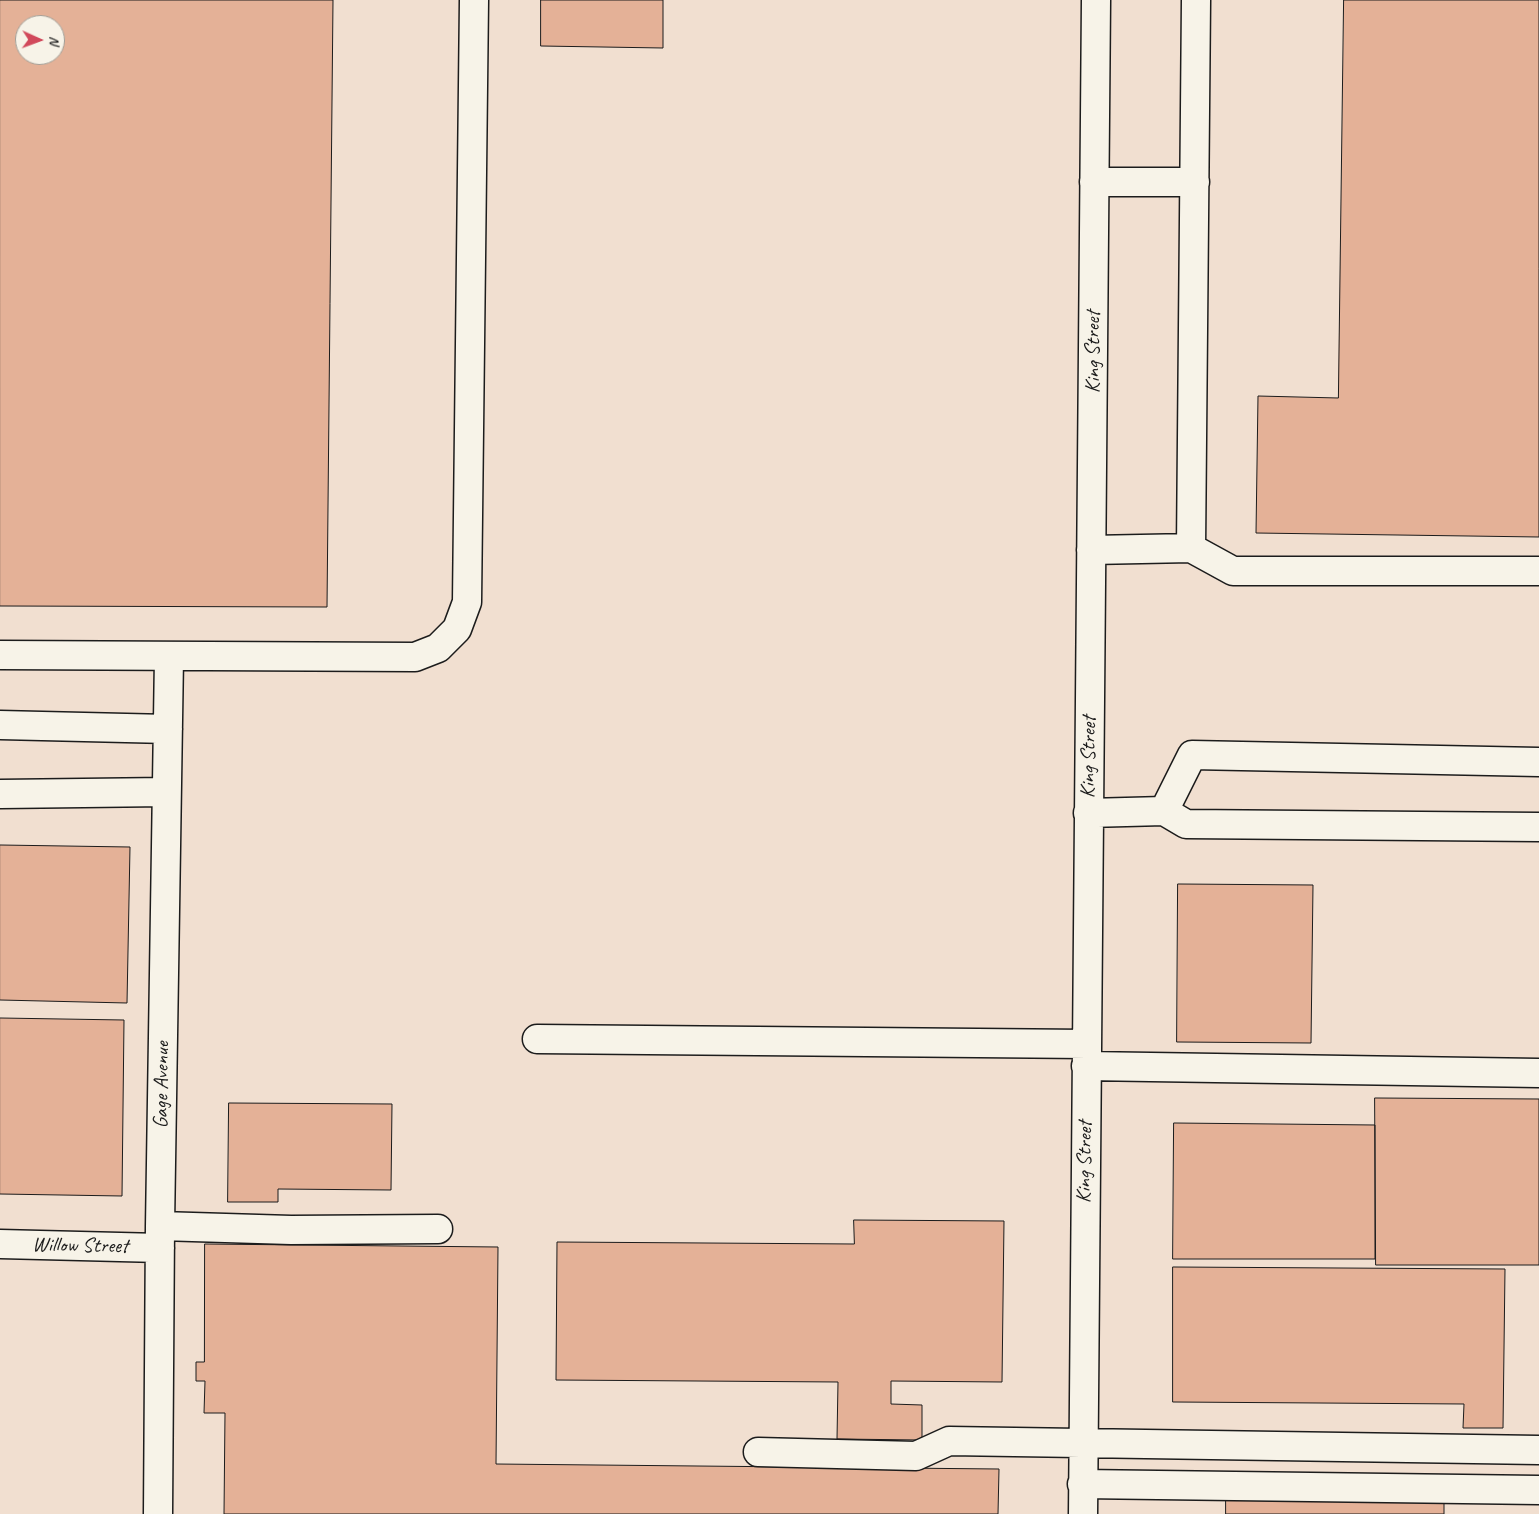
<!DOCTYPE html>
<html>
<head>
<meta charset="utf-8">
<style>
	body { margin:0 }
	#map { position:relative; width:1539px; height:1514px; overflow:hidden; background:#f7f3e8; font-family:Caveat,sans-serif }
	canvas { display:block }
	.north { position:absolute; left:15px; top:15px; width:50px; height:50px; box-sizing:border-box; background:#f7f3e8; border:1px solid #9f9d96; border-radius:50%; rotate:92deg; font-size:14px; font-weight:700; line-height:20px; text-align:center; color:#1c1c1c }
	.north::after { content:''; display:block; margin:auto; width:18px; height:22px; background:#d1495b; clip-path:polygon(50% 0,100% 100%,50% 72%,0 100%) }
</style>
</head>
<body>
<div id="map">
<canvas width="1539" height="1514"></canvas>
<div class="north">N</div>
</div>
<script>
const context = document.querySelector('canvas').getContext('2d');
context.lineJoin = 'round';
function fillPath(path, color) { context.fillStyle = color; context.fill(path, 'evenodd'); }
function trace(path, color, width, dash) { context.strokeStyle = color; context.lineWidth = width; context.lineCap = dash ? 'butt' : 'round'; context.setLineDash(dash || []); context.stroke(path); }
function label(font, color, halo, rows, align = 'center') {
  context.font = font + ' Caveat,sans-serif'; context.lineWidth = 4.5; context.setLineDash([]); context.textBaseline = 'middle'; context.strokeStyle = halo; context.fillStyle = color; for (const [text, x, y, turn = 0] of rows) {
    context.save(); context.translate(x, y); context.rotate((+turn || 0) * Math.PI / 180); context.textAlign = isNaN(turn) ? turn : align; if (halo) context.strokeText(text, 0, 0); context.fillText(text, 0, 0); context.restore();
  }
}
fillPath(new Path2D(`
	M 0,0 L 1539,0 L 1539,1514 L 0,1514 ZM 25,25 L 55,25 L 55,55 L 25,55 Z`), '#f1dfd0');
const building = new Path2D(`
	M 0,0 L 333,0 L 327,607 L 0,606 ZM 25,25 L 55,25 L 55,55 L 25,55 Z
	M 541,0 L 663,0 L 663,48 L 541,46 Z
	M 1344,0 L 1539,0 L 1539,537 L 1256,533 L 1258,396 L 1338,398 Z
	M 0,845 L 130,847 L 127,1003 L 0,1000 Z
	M 1178,884 L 1313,885 L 1311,1043 L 1177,1042 Z
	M 0,1018 L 124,1020 L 122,1196 L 0,1194 Z
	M 1375,1098 L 1539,1099 L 1539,1265 L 1376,1265 Z
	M 229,1103 L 392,1104 L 391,1190 L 278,1189 L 278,1202 L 228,1202 Z
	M 1174,1123 L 1375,1125 L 1375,1259 L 1173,1259 Z
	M 854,1220 L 1004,1221 L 1002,1382 L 891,1381 L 891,1404 L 922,1405 L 922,1440 L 837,1439 L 838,1382 L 556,1380 L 557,1242 L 854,1244 Z
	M 205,1244 L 498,1247 L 496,1464 L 999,1469 L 998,1514 L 224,1514 L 225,1413 L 204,1413 L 205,1381 L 196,1381 L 196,1362 L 204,1362 Z
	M 1173,1267 L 1505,1269 L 1503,1428 L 1463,1428 L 1464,1404 L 1173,1402 Z
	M 1226,1493 L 1444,1496 L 1444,1514 L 1226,1514 Z`);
fillPath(building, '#e4b197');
trace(building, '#1c1c1c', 1);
const minor = new Path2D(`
	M 1094,182 L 1195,182
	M 1191,548 L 1196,0
	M 1091,550 L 1191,548 L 1233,571 L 1539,571
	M 0,655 L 415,657 L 438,648 L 457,629 L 467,602 L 474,0
	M 0,725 L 168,729
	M 0,794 L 166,792
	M 1164,811 L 1192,755 L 1539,762
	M 1088,813 L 1164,811 L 1186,824 L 1539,827
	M 537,1039 L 1087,1044
	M 1086,1066 L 1539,1073
	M 160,1226 L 291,1230 L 438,1229
	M 0,1244 L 160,1248
	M 758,1452 L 916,1456 L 949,1441 L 1539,1450
	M 1082,1484 L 1539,1490
	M 158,1514 L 160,1226 L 169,657
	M 1083,1514 L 1096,0`);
trace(minor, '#1c1c1c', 31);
trace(minor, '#f7f3e8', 28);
label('21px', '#1c1c1c', '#f7f3e8', [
	["King Street",1093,352,-90],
	["King Street",1089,757,-89],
	["Gage Avenue",162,1085,-89],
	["King Street",1085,1162,-89],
	["Willow Street",80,1246,1]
]);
</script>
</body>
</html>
